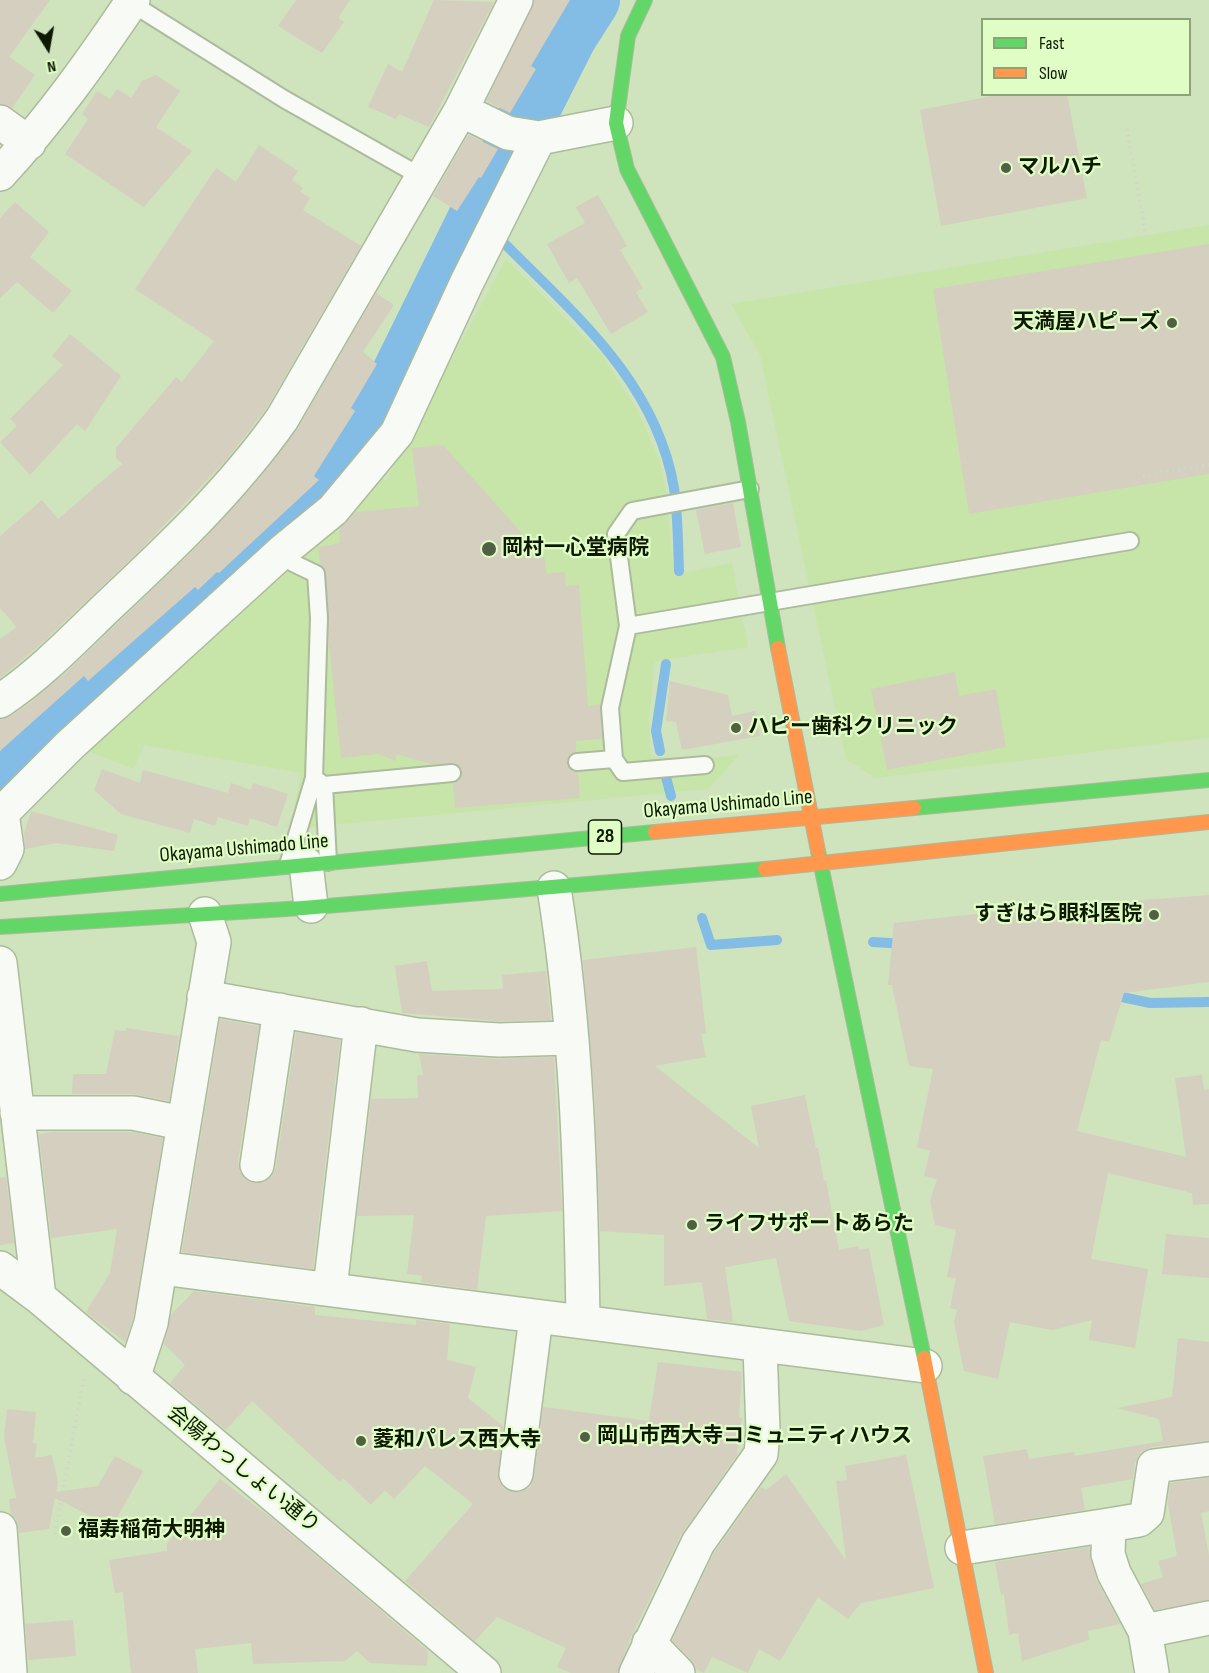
<!DOCTYPE html>
<html>
<head>
<meta charset="utf-8">
<style>
	body { margin:0 }
	#map { position:relative; width:1209px; height:1673px; overflow:hidden; background:#cfe3bc; font-family:"Sofia Sans Condensed",sans-serif }
	canvas { display:block }
	.legend { position:absolute; left:981px; top:18px; width:210px; height:78px; box-sizing:border-box; background:#e0fdc6; border:2px solid #8ca277; margin:0; padding:8px 10px; list-style:none; font-size:18px; color:#0d1901 }
	.legend li { display:flex; align-items:center; gap:12px; height:30px }
	.legend b { width:30px; border:2px solid #8ca277 }
	.north { position:absolute; left:18px; top:18px; width:60px; height:60px; -webkit-text-stroke:4px #e0fdc6; paint-order:stroke; rotate:169deg; font-size:16px; font-weight:700; line-height:24px; text-align:center; color:#0d1901 }
	.north::after { content:''; display:block; margin:auto; width:21px; height:27px; background:#0d1901; clip-path:polygon(50% 0,100% 100%,50% 72%,0 100%) }
</style>
</head>
<body>
<div id="map">
<canvas width="1209" height="1673"></canvas>
<ul class="legend">
<li><b style="height:8px;background:#63d668"></b>Fast</li>
<li><b style="height:8px;background:#ff974d"></b>Slow</li>
</ul>
<div class="north">N</div>
</div>
<script>
const context = document.querySelector('canvas').getContext('2d');
context.lineJoin = 'round';
function fillPath(path, color) { context.fillStyle = color; context.fill(path, 'evenodd'); }
function trace(path, color, width, dash) { context.strokeStyle = color; context.lineWidth = width; context.lineCap = dash ? 'butt' : 'round'; context.setLineDash(dash || []); context.stroke(path); }
function label(font, color, halo, rows, align = 'center') {
  context.font = font + ' "Sofia Sans Condensed","Noto Sans JP",sans-serif'; context.lineWidth = 4.5; context.setLineDash([]); context.textBaseline = 'middle'; context.strokeStyle = halo; context.fillStyle = color; for (const [text, x, y, turn = 0] of rows) {
    context.save(); context.translate(x, y); context.rotate((+turn || 0) * Math.PI / 180); context.textAlign = isNaN(turn) ? turn : align; if (halo) context.strokeText(text, 0, 0); context.fillText(text, 0, 0); context.restore();
  }
}
fillPath(new Path2D(`
	M 1209,225 L 1209,738 L 875,778 L 846,759 L 760,355 L 731,304 Z
	M 506,259 L 601,354 L 637,409 L 660,462 L 666,492 L 674,575 L 732,563 L 748,647 L 655,661 L 649,718 L 651,756 L 701,760 L 740,754 L 708,789 L 290,829 L 301,773 L 144,745 L 134,769 L 85,750 L 378,476 L 386,481 Z`), '#c7e5a9');
trace(new Path2D(`
	M 501,240 C 573,313 656,381 674,488 C 678,515 678,544 679,571
	M 660,751 L 656,731 L 666,664
	M 666,777 L 671,796
	M 702,918 L 711,945 L 777,940
	M 873,942 L 906,944
	M 1108,994 L 1150,1003 L 1209,1002`), '#83bde5', 10);
trace(new Path2D(`
	M 0,789 L 164,632 L 320,499 L 391,393 L 514,143 L 568,36 L 591,0`), '#83bde5', 58);
fillPath(new Path2D(`
	M 0,0 L 50,0 L 9,57 L 35,75 L 12,108 L 0,104 Z
	M 296,0 L 350,0 L 338,18 L 344,22 L 322,53 L 278,26 Z
	M 434,0 L 494,2 L 429,127 L 399,114 L 396,119 L 368,107 L 388,64 L 402,72 Z
	M 535,0 L 570,0 L 531,66 L 536,69 L 510,113 L 486,101 Z
	M 156,75 L 180,91 L 156,127 L 192,151 L 144,207 L 65,154 L 88,119 L 82,114 L 97,91 L 110,99 L 117,89 L 131,98 L 142,81 Z
	M 1002,94 L 1067,94 L 1087,198 L 941,226 L 920,110 Z
	M 468,135 L 498,149 L 481,178 L 479,177 L 457,211 L 433,196 Z
	M 259,145 L 298,171 L 292,180 L 303,188 L 300,192 L 310,198 L 303,210 L 361,246 L 266,409 L 227,459 L 139,551 L 41,644 L 0,678 L 0,639 L 17,627 L 0,608 L 0,536 L 42,500 L 58,519 L 122,464 L 116,458 L 116,448 L 176,377 L 182,382 L 214,341 L 135,289 L 216,168 L 236,182 Z
	M 598,195 L 627,246 L 620,250 L 643,288 L 636,292 L 648,312 L 611,334 L 577,278 L 569,283 L 547,244 L 585,223 L 576,207 Z
	M 15,202 L 49,232 L 30,257 L 72,291 L 53,313 L 17,282 L 0,298 L 0,218 Z
	M 1209,244 L 1209,474 L 969,514 L 933,289 Z
	M 376,293 L 394,305 L 363,352 L 377,364 L 351,408 L 355,411 L 314,476 L 319,480 L 219,573 L 217,572 L 198,590 L 195,587 L 88,681 L 84,676 L 0,751 L 0,719 L 11,716 L 25,707 L 67,672 L 188,555 L 256,483 L 298,428 Z
	M 70,334 L 121,376 L 85,431 L 77,424 L 30,475 L 0,442 L 17,426 L 10,419 L 63,365 L 52,356 Z
	M 443,445 L 545,559 L 546,574 L 565,572 L 566,586 L 579,585 L 588,706 L 600,704 L 602,739 L 576,741 L 576,752 L 567,758 L 569,768 L 578,772 L 580,798 L 455,808 L 453,783 L 459,781 L 462,773 L 456,763 L 431,764 L 396,754 L 396,761 L 378,754 L 341,758 L 329,645 L 326,573 L 320,564 L 318,547 L 340,543 L 339,529 L 356,512 L 419,506 L 412,448 Z
	M 733,503 L 741,547 L 705,554 L 696,510 Z
	M 955,672 L 959,696 L 996,689 L 1006,747 L 887,770 L 871,689 Z
	M 670,681 L 728,695 L 732,716 L 755,711 L 760,736 L 682,750 L 676,722 L 666,721 Z
	M 102,769 L 140,783 L 143,770 L 228,793 L 231,783 L 251,790 L 253,783 L 288,794 L 277,827 L 250,818 L 248,826 L 218,817 L 215,826 L 194,819 L 190,833 L 121,814 L 94,790 Z
	M 31,811 L 118,835 L 114,851 L 56,843 L 25,849 L 24,833 Z
	M 1209,895 L 1209,982 L 1124,993 L 1109,1042 L 1101,1040 L 1077,1131 L 1186,1157 L 1175,1078 L 1202,1075 L 1204,1090 L 1209,1089 L 1209,1204 L 1193,1205 L 1192,1193 L 1108,1173 L 1091,1259 L 1148,1269 L 1135,1348 L 1089,1340 L 1092,1320 L 1052,1330 L 1010,1322 L 998,1379 L 964,1371 L 954,1322 L 957,1310 L 950,1308 L 956,1278 L 947,1277 L 956,1230 L 935,1225 L 930,1201 L 937,1179 L 924,1176 L 930,1151 L 917,1147 L 933,1069 L 909,1066 L 892,985 L 888,985 L 894,923 L 1103,900 L 1103,903 Z
	M 696,947 L 706,1033 L 701,1034 L 706,1057 L 655,1066 L 759,1148 L 751,1106 L 805,1095 L 816,1148 L 818,1148 L 824,1181 L 826,1180 L 839,1250 L 858,1246 L 859,1250 L 869,1248 L 884,1325 L 861,1331 L 789,1321 L 776,1258 L 725,1267 L 733,1322 L 707,1319 L 702,1282 L 664,1286 L 664,1235 L 600,1231 L 595,1104 L 583,960 Z
	M 427,961 L 432,991 L 503,989 L 502,975 L 546,971 L 551,1020 L 499,1021 L 402,1013 L 395,966 Z
	M 220,1019 L 259,1026 L 238,1162 L 240,1172 L 245,1179 L 254,1183 L 264,1182 L 272,1176 L 276,1168 L 296,1032 L 340,1040 L 313,1269 L 182,1252 Z
	M 126,1028 L 179,1036 L 169,1101 L 133,1094 L 72,1094 L 73,1074 L 106,1074 L 115,1030 L 126,1031 Z
	M 419,1054 L 498,1059 L 554,1057 L 562,1211 L 486,1216 L 477,1290 L 421,1282 L 422,1276 L 407,1274 L 414,1215 L 357,1216 L 371,1099 L 418,1098 L 417,1075 L 423,1075 Z
	M 52,1132 L 131,1132 L 163,1138 L 133,1319 L 125,1342 L 86,1312 L 110,1273 L 117,1229 L 51,1238 L 39,1134 Z
	M 6,1177 L 14,1243 L 0,1245 L 0,1178 Z
	M 1166,1234 L 1209,1238 L 1209,1278 L 1162,1274 Z
	M 194,1291 L 315,1307 L 315,1315 L 416,1325 L 416,1320 L 450,1324 L 447,1360 L 476,1367 L 468,1398 L 503,1426 L 499,1481 L 504,1489 L 513,1492 L 524,1491 L 531,1486 L 534,1477 L 543,1407 L 649,1421 L 658,1362 L 742,1372 L 739,1417 L 742,1418 L 737,1455 L 681,1535 L 631,1637 L 618,1673 L 571,1673 L 557,1667 L 566,1648 L 497,1617 L 475,1641 L 405,1581 L 473,1504 L 425,1466 L 394,1499 L 385,1490 L 371,1505 L 343,1478 L 340,1482 L 252,1401 L 226,1430 L 170,1383 L 185,1365 L 164,1344 L 171,1315 Z
	M 1178,1338 L 1209,1342 L 1209,1441 L 1152,1447 L 1141,1452 L 1135,1463 L 1133,1479 L 1081,1488 L 1085,1510 L 995,1524 L 983,1456 L 1027,1449 L 1029,1459 L 1074,1452 L 1075,1456 L 1163,1441 L 1159,1419 L 1117,1408 L 1172,1397 Z
	M 7,1409 L 36,1412 L 33,1443 L 37,1443 L 35,1458 L 52,1455 L 58,1482 L 56,1492 L 98,1486 L 115,1456 L 143,1471 L 112,1527 L 55,1498 L 49,1529 L 19,1533 L 16,1519 L 11,1514 L 9,1499 L 16,1498 L 4,1437 Z
	M 906,1455 L 934,1588 L 861,1603 L 848,1619 L 818,1597 L 780,1661 L 759,1649 L 748,1673 L 712,1657 L 704,1673 L 696,1669 L 691,1660 L 672,1640 L 714,1553 L 761,1487 L 766,1490 L 786,1474 L 846,1560 L 836,1481 L 847,1480 L 845,1466 Z
	M 1209,1478 L 1209,1511 L 1201,1513 L 1209,1555 L 1209,1600 L 1155,1610 L 1141,1584 L 1163,1577 L 1158,1561 L 1177,1556 L 1168,1503 L 1170,1483 Z
	M 220,1479 L 274,1520 L 428,1651 L 427,1666 L 370,1663 L 357,1651 L 345,1661 L 253,1664 L 251,1643 L 195,1649 L 198,1673 L 131,1673 L 123,1592 L 115,1593 L 109,1560 L 167,1551 L 167,1544 Z
	M 1089,1547 L 1096,1579 L 1120,1624 L 1088,1631 L 1089,1640 L 1022,1661 L 1018,1633 L 1009,1635 L 1004,1594 L 1001,1595 L 995,1562 Z
	M 73,1620 L 76,1656 L 28,1660 L 25,1624 Z`), '#d5cfbf');
const lane = new Path2D(`
	M 131,3 L 284,99 L 420,176
	M 284,550 L 293,563 L 316,574 L 319,618 L 314,778 L 324,785 L 452,773
	M 628,626 L 1130,541
	M 614,759 L 610,708 L 628,626 L 616,534 L 632,511 L 750,489
	M 577,762 L 614,759 L 623,772 L 705,765
	M 324,785 L 328,862
	M 288,865 L 314,778`);
const street = new Path2D(`
	M 461,110 L 508,133 L 539,138 L 616,123
	M 0,122 L 29,143
	M 0,174 C 50,120 92,61 133,0
	M 0,701 C 38,676 71,642 104,610 C 168,550 231,491 282,419 L 461,110 L 516,0
	M 0,863 L 7,849 L 2,813 L 70,745 L 284,550 L 333,510 L 397,433 L 467,282 L 539,138
	M 306,864 L 311,906
	M 554,888 C 577,1031 581,1178 583,1322
	M 0,963 L 39,1297
	M 204,997 L 417,1035 L 499,1040 L 570,1038
	M 17,1113 L 133,1113 L 182,1123
	M 257,1165 L 280,1010
	M 0,1268 L 39,1297 L 484,1673
	M 161,1268 L 925,1366
	M 330,1288 L 361,1024
	M 133,1378 L 151,1323 L 214,942 L 205,914
	M 516,1474 L 536,1317
	M 1109,1525 L 1139,1520 L 1147,1513 L 1154,1466 L 1209,1459
	M 0,1529 L 10,1673
	M 962,1548 L 1109,1525 L 1108,1554 L 1114,1573 L 1145,1631 L 1152,1673
	M 1145,1631 L 1209,1618
	M 649,1643 L 678,1673
	M 636,1673 L 698,1543 L 761,1454 L 763,1431 L 760,1347`);
const fast = new Path2D(`
	M 645,0 L 628,36 L 616,123 L 627,169 L 723,357 L 738,422 L 778,648
	M 914,808 L 1209,780
	M 818,851 L 924,1358
	M 0,894 L 655,832
	M 0,927 L 303,908 L 765,869`);
const slow = new Path2D(`
	M 778,648 L 818,851
	M 655,832 L 914,808
	M 765,869 L 1209,822
	M 924,1358 L 986,1673`);
trace(lane, '#acbb9d', 20);
trace(street, '#acbb9d', 36);
trace(fast, '#acbb9d', 16);
trace(slow, '#acbb9d', 16);
trace(new Path2D(`
	M 1127,129 L 1146,236
	M 1143,476 L 1209,465
	M 55,1534 L 84,1378`), '#d0d6ca', 4, [1.5, 4.5]);
trace(lane, '#f8fbf5', 16);
trace(street, '#f8fbf5', 33);
trace(fast, '#63d668', 14);
trace(slow, '#ff974d', 14);
for (const [x, y, r, color] of [
	[1006,168,6,"#516042"],
	[1172,323,6,"#516042"],
	[489,549,8,"#516042"],
	[736,728,6,"#516042"],
	[1154,915,6,"#516042"],
	[692,1225,6,"#516042"],
	[585,1437,6,"#516042"],
	[361,1441,6,"#516042"],
	[66,1531,6,"#516042"]
]) { const dot = new Path2D(); dot.arc(x, y, r, 0, 2 * Math.PI); context.fillStyle = color; context.fill(dot); trace(dot, '#e0fdc6', 2); }
for (const [x, y, w] of [
	[605,837,33]
]) { const box = new Path2D(); box.roundRect(x - w / 2, y - 17, w, 34, 4.5); context.fillStyle = '#e0fdc6'; context.fill(box); trace(box, '#0d1901', 1.5); }
label('bold 20px', '#0d1901', null, [
	["28",605,837]
]);
label('bold 21px', '#0d1901', '#e0fdc6', [
	["マルハチ",1018,168],
	["天満屋ハピーズ",1160,323,"right"],
	["岡村一心堂病院",502,549],
	["ハピー歯科クリニック",748,728],
	["すぎはら眼科医院",1142,915,"right"],
	["ライフサポートあらた",704,1225],
	["岡山市西大寺コミュニティハウス",597,1437],
	["菱和パレス西大寺",373,1441],
	["福寿稲荷大明神",78,1531]
], 'left');
label('21px', '#0d1901', '#e0fdc6', [
	["Okayama Ushimado Line",728,805,-5],
	["Okayama Ushimado Line",244,849,-5],
	["会陽わっしょい通り",243,1470,39]
]);
</script>
</body>
</html>
